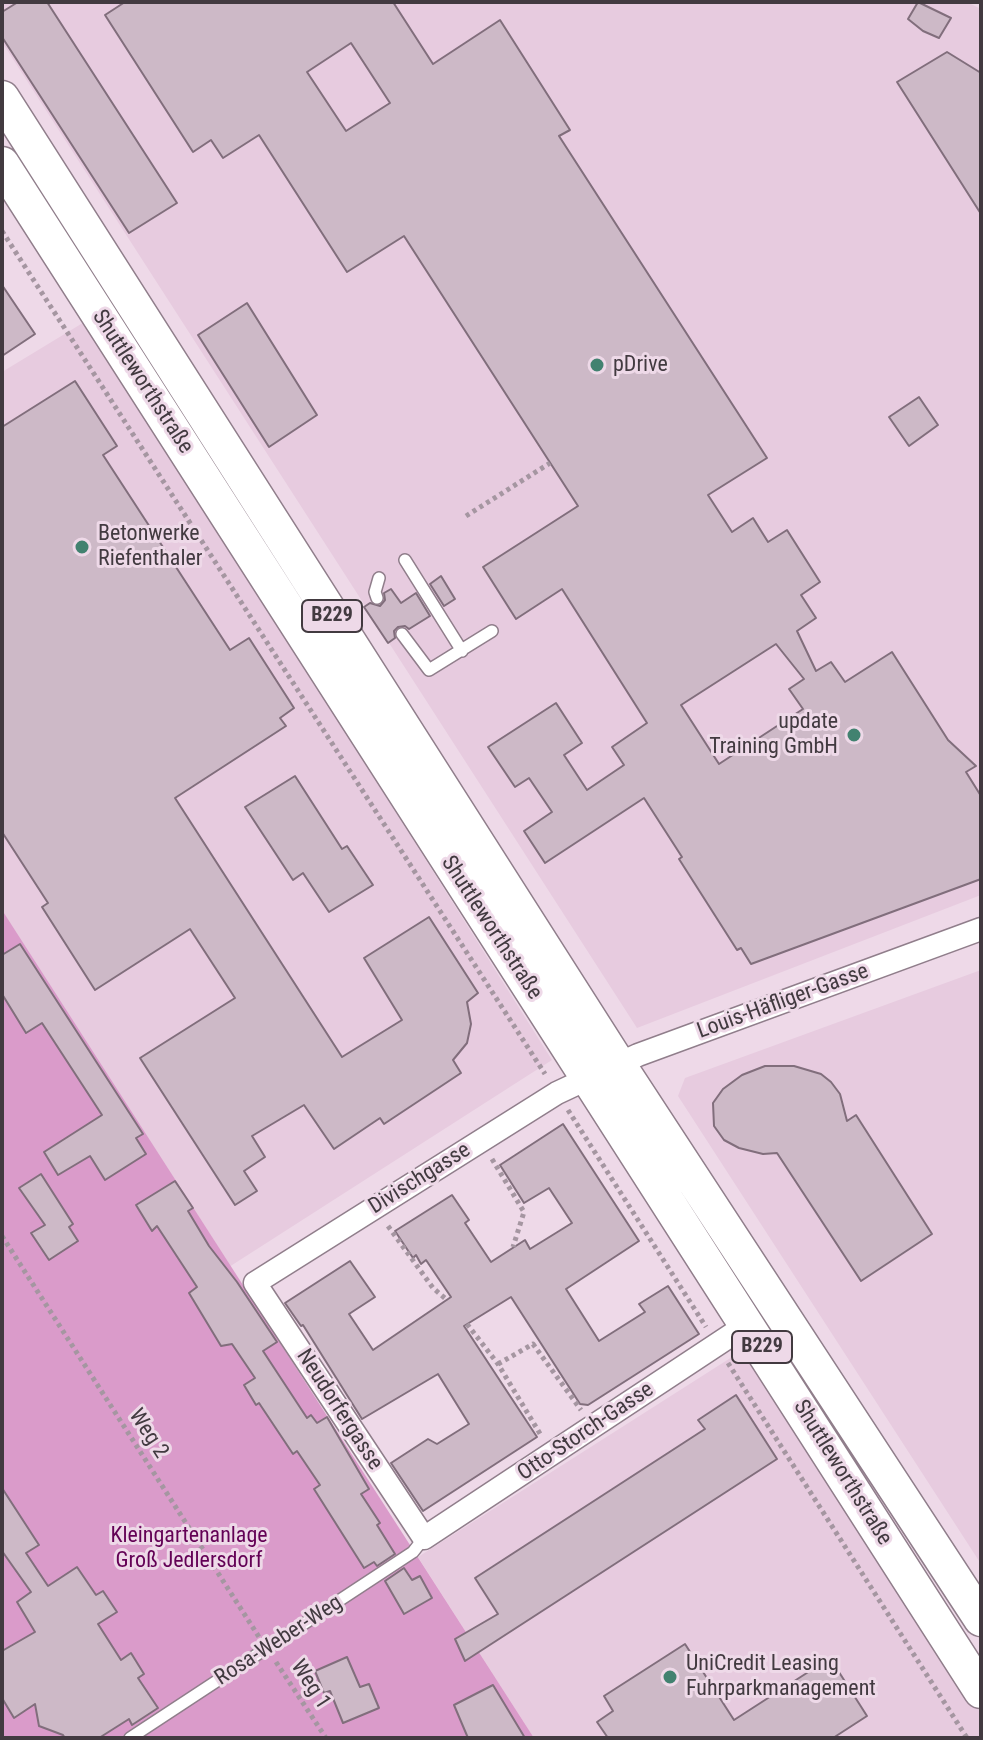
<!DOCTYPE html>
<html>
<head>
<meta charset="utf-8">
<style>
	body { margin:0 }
	#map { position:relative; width:983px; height:1740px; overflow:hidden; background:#eed9e8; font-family:"Roboto Condensed",sans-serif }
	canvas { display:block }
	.frame { position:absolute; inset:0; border:4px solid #423a40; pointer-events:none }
</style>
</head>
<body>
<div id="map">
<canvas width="983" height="1740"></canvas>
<div class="frame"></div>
</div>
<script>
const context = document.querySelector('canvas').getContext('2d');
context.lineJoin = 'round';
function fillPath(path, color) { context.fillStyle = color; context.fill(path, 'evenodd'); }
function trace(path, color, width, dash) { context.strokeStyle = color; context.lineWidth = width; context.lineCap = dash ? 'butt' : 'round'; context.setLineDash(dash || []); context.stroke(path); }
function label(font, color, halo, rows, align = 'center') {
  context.font = font + ' "Roboto Condensed",sans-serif'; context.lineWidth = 6; context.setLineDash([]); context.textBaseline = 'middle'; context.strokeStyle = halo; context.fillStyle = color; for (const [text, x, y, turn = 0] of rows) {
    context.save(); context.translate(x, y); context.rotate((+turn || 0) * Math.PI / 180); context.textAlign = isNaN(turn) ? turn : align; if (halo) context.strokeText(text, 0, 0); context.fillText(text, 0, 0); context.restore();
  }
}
fillPath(new Path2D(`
	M 2,2 L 967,2 L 981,9 L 981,895 L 637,1028 L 2,42 Z
	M 86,321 L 552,1060 L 229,1267 L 2,912 L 2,372 Z
	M 981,970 L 981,1564 L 678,1096 L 685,1078 Z
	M 743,1350 L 981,1714 L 981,1738 L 534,1738 L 418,1557 Z`), '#e7cbdf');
fillPath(new Path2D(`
	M 2,910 L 534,1738 L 2,1738 Z`), '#da9bca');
const building = new Path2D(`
	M 18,2 L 47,2 L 177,203 L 129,233 L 2,37 L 2,12 Z
	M 125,2 L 393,2 L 433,64 L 500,20 L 570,130 L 559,136 L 767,458 L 708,495 L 732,532 L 753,518 L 768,542 L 787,530 L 820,582 L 801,595 L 816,618 L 797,631 L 816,671 L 831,662 L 845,682 L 892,652 L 948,740 L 976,766 L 966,772 L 981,796 L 981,879 L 751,964 L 741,948 L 737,950 L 679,859 L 682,857 L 644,798 L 545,863 L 524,831 L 552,812 L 529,778 L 515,787 L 488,747 L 556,703 L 582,743 L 564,755 L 587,790 L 624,765 L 612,747 L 647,723 L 562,589 L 516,619 L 483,567 L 578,506 L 404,236 L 347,272 L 259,135 L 223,158 L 211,140 L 193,152 L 105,15 ZM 351,43 L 390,103 L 346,131 L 307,72 ZM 776,644 L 804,679 L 789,689 L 803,709 L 719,764 L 681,705 Z
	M 918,2 L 951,18 L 939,38 L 923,31 L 908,19 Z
	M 947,52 L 981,73 L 981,214 L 897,82 Z
	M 2,285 L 35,334 L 2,356 Z
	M 247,303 L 317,415 L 269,447 L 198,335 Z
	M 75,381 L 117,446 L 103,455 L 230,650 L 249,638 L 294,708 L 280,718 L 286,726 L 175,798 L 342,1057 L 402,1020 L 364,958 L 429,917 L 478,993 L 467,1002 L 471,1024 L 467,1043 L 453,1060 L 461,1073 L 384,1124 L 380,1118 L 334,1149 L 304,1105 L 252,1136 L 265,1157 L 244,1171 L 257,1191 L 235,1205 L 140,1058 L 235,998 L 190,929 L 95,990 L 42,907 L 48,903 L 2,832 L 2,427 Z
	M 919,397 L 938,425 L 909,446 L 889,417 Z
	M 441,576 L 455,599 L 444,606 L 430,584 Z
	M 391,589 L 401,603 L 416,593 L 430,616 L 409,629 L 405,626 L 398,627 L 394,631 L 395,638 L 388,643 L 364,607 L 370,603 L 380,606 L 385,600 L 384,593 Z
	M 295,776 L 342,849 L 347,846 L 373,885 L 329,912 L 303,873 L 293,880 L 245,807 Z
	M 20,944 L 143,1134 L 136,1138 L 146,1154 L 105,1180 L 90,1156 L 58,1175 L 44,1152 L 102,1115 L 42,1023 L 26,1033 L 2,994 L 2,955 Z
	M 765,1066 L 794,1066 L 821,1074 L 831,1082 L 840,1094 L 847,1121 L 856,1115 L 932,1234 L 861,1281 L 777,1153 L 763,1154 L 739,1148 L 724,1140 L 714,1126 L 713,1103 L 723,1089 L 742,1075 Z
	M 563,1124 L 639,1241 L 566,1289 L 599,1341 L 645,1312 L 639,1304 L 668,1286 L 699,1334 L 588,1405 L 580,1404 L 511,1297 L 464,1326 L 537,1437 L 423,1511 L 391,1463 L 428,1439 L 437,1444 L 469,1424 L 438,1374 L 362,1419 L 303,1325 L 301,1326 L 285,1303 L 350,1261 L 375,1297 L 349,1314 L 373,1350 L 451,1297 L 426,1260 L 421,1264 L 416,1255 L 413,1258 L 395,1231 L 452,1195 L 469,1220 L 465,1223 L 491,1262 L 525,1240 L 530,1249 L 572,1223 L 549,1188 L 524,1203 L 500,1165 Z
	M 41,1174 L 73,1224 L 69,1227 L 78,1241 L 49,1260 L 31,1233 L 45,1225 L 19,1188 Z
	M 175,1181 L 193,1208 L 188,1211 L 209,1246 L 237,1282 L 277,1342 L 263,1351 L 307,1418 L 311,1415 L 317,1423 L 327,1417 L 369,1489 L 361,1494 L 380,1523 L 377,1525 L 395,1554 L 377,1566 L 374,1562 L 364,1568 L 314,1489 L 320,1485 L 297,1451 L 293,1454 L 259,1403 L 256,1405 L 244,1385 L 255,1378 L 232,1344 L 221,1346 L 189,1293 L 197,1287 L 157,1226 L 152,1231 L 136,1205 Z
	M 736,1395 L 777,1459 L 465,1661 L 455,1639 L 498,1614 L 475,1578 L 705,1429 L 698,1420 Z
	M 2,1488 L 39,1545 L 26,1553 L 48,1586 L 77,1567 L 96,1595 L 103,1591 L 117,1612 L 98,1624 L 121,1660 L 131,1653 L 144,1674 L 138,1678 L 158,1708 L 132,1725 L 129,1719 L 99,1738 L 65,1738 L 63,1735 L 39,1726 L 35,1704 L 14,1718 L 2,1698 L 2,1651 L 35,1632 L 17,1602 L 31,1592 L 2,1551 Z
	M 404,1568 L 412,1580 L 420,1576 L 432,1598 L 404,1614 L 385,1581 Z
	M 685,1644 L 734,1720 L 830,1658 L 867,1716 L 833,1738 L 608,1738 L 597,1722 L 613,1711 L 604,1696 Z
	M 347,1657 L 360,1687 L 369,1684 L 379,1708 L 343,1723 L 330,1691 L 324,1693 L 315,1671 Z
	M 493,1685 L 525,1738 L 468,1738 L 454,1705 Z`);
fillPath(building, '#cdb9c7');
trace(building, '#816e7c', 2);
const lane = new Path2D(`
	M 405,560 L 462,651
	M 377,598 L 375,592 L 379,578
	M 402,634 L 429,670 L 492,631
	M 130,1738 L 413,1552 L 424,1538`);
const street = new Path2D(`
	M 748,1324 L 424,1538 L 255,1283 L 557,1093 L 638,1055 L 981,929`);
const primary = new Path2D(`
	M 2,98 L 618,1064 L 981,1619
	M 2,164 L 981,1691`);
trace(lane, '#907e8b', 14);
trace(street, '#907e8b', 25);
trace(primary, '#907e8b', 37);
trace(new Path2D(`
	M 2,231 L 545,1074
	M 466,516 L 550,463
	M 568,1110 L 706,1327
	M 492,1159 L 524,1212 L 513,1247
	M 388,1226 L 433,1288 L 447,1300
	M 2,1236 L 259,1637
	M 467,1324 L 498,1364 L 542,1437
	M 728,1363 L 967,1738
	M 498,1364 L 533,1344 L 581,1410
	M 276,1662 L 326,1738`), '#a596a1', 5, [4, 4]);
trace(lane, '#fff', 11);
trace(street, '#fff', 22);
trace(primary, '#fff', 34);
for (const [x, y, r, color] of [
	[597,365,8,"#428270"],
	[82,547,8,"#428270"],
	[854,735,8,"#428270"],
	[670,1677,8,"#428270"]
]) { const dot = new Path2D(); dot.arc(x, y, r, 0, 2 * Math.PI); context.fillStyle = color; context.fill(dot); trace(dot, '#eed9e8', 3); }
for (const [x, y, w] of [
	[332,616,60],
	[762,1347,60]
]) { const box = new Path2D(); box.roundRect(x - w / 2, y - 16, w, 32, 6); context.fillStyle = '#eed9e8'; context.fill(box); trace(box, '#423a40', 2); }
label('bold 20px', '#423a40', null, [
	["B229",332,616],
	["B229",762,1347]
]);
label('22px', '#423a40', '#eed9e8', [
	["pDrive",613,365],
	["Betonwerke",98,534],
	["Riefenthaler",98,559],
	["update",838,722,"right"],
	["Training GmbH",838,747,"right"],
	["UniCredit Leasing",686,1664],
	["Fuhrparkmanagement",686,1689]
], 'left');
label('22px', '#423a40', '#eed9e8', [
	["Shuttleworthstraße",142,382,57],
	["Shuttleworthstraße",491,928,57],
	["Louis-Häfliger-Gasse",783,1002,-20],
	["Divischgasse",420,1179,-32],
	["Neudorfergasse",339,1410,57],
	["Otto-Storch-Gasse",586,1432,-34],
	["Weg 2",148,1434,57],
	["Shuttleworthstraße",842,1473,58],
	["Rosa-Weber-Weg",279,1641,-33],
	["Weg 1",310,1685,57]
]);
label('22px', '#630155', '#eed9e8', [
	["Kleingartenanlage",189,1536],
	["Groß Jedlersdorf",189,1561]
]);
</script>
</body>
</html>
